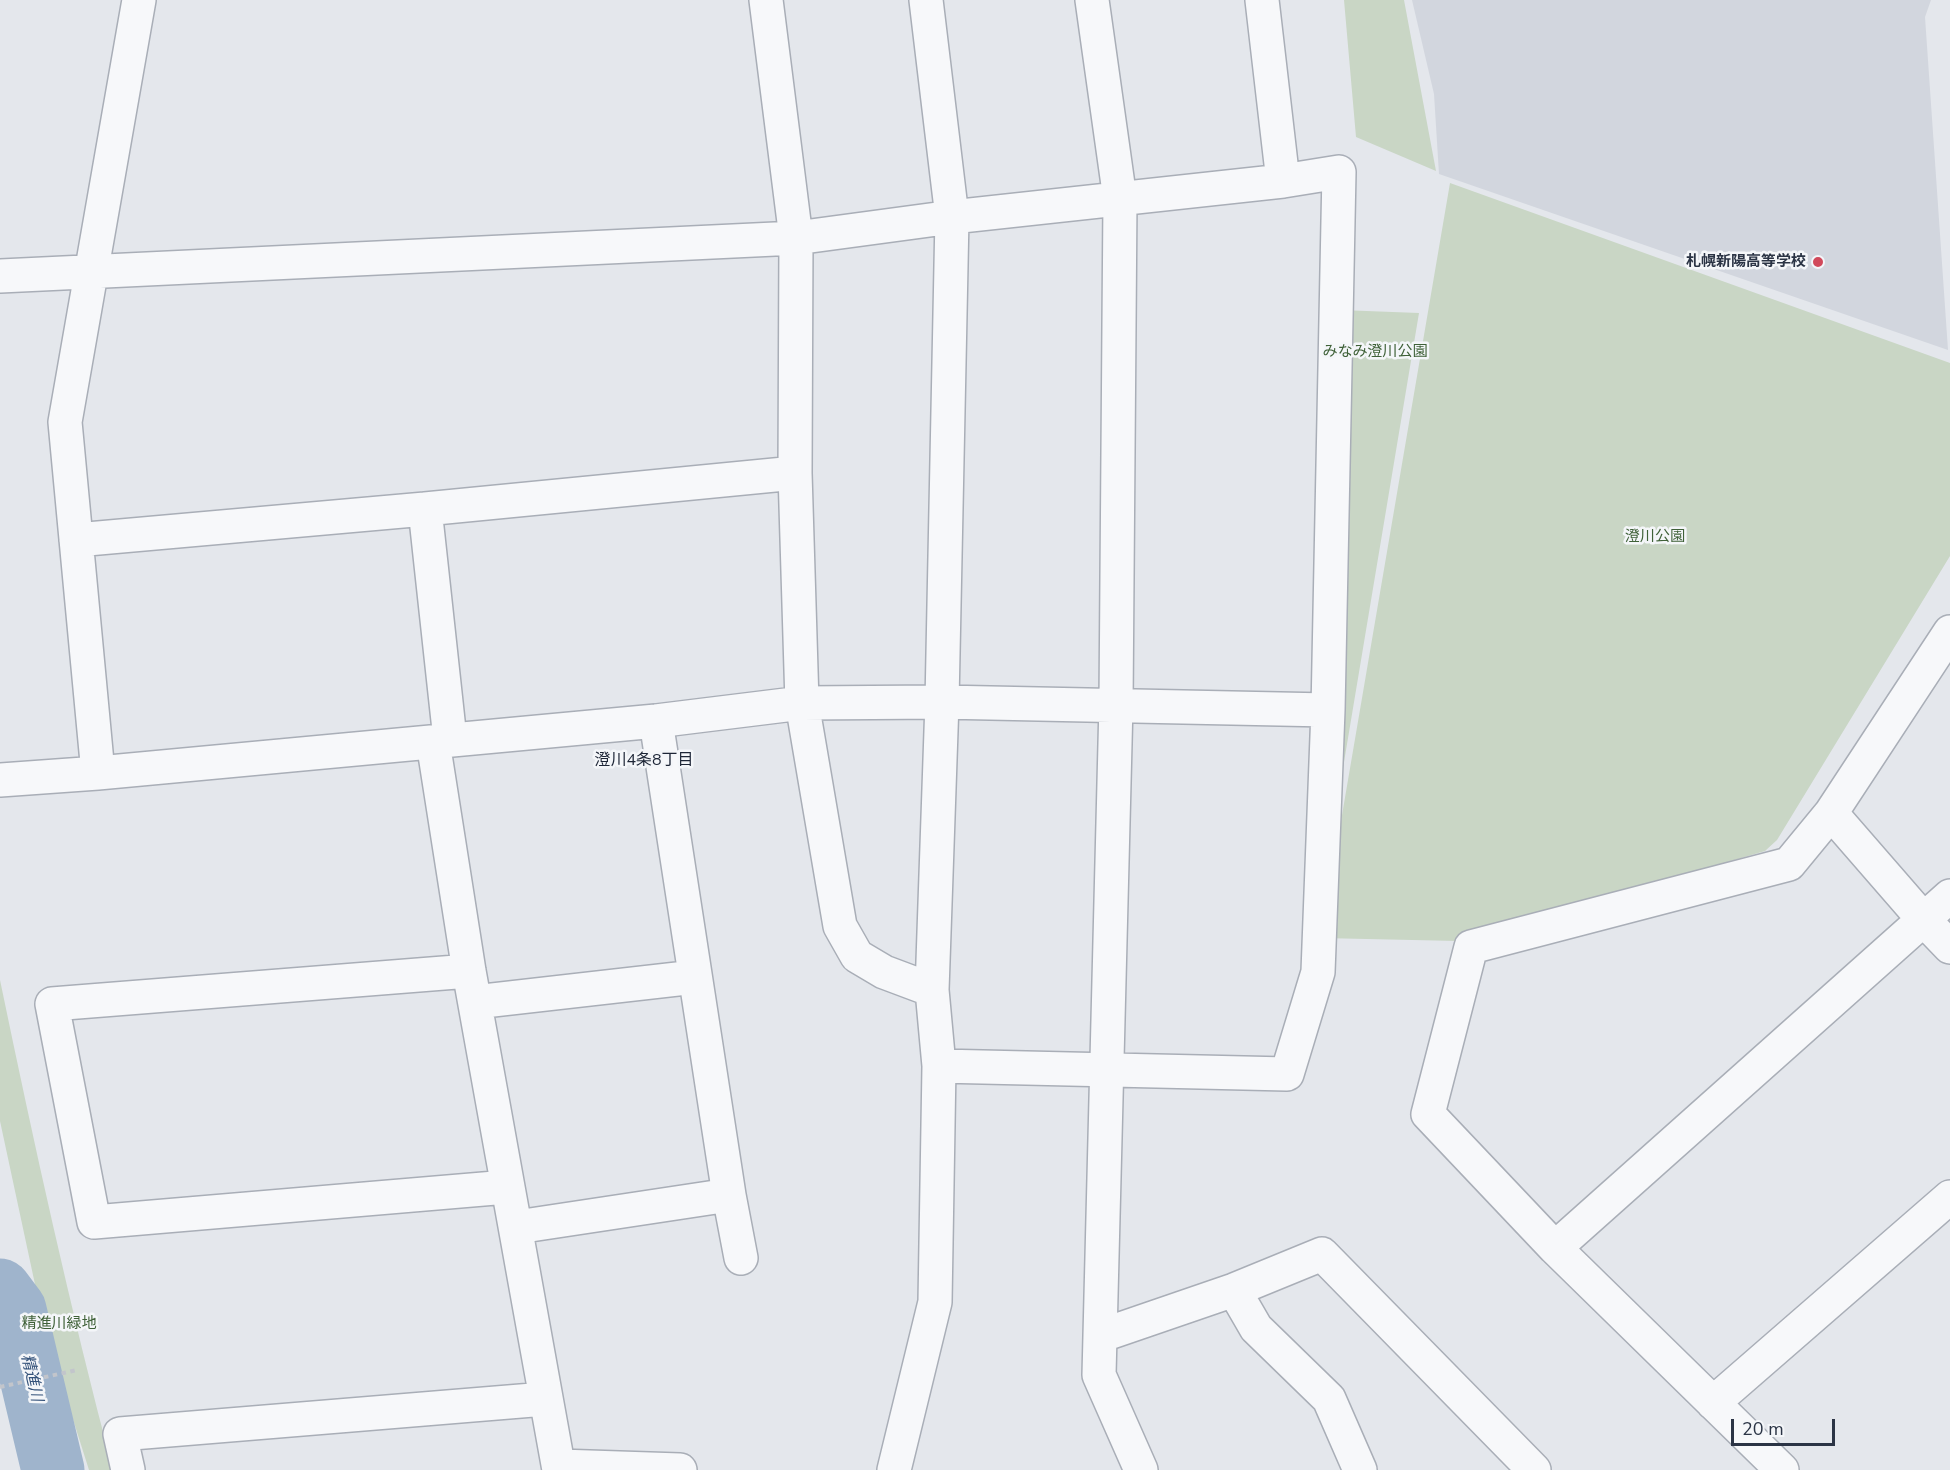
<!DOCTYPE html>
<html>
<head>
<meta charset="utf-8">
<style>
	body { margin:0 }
	#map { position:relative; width:1950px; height:1470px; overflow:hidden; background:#e4e7ec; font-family:"Nunito Sans",sans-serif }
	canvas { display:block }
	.scale { position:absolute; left:1731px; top:1419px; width:104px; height:27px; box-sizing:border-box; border:3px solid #2b3445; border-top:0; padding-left:8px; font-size:18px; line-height:21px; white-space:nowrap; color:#2b3445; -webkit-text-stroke:4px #f4f6f9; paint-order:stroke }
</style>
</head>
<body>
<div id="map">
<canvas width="1950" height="1470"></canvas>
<div class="scale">20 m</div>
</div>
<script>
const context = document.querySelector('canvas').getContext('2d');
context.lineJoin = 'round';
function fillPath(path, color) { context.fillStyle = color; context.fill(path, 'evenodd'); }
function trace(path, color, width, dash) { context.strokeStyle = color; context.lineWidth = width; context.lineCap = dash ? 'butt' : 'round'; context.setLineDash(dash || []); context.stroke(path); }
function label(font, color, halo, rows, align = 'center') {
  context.font = font + ' "Nunito Sans","Noto Sans JP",sans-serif'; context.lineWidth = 5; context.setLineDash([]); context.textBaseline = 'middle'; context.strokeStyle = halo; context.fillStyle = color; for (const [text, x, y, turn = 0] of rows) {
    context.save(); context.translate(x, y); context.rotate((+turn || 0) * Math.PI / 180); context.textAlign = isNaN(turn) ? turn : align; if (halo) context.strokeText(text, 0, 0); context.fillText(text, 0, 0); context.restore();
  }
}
fillPath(new Path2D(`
	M 1412,0 L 1931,0 L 1925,17 L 1948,350 L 1439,174 L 1434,94 Z`), '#d2d6de');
fillPath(new Path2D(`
	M 1344,0 L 1404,0 L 1436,171 L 1356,137 Z
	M 1450,183 L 1950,363 L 1950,556 L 1777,840 L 1765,851 L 1458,941 L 1321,938 Z
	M 1340,310 L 1419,313 L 1343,768 L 1321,765 Z
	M 0,980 C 34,1144 70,1308 113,1470 L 89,1470 L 45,1331 L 0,1121 Z`), '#c9d6c5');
trace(new Path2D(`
	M 0,1290 L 15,1310 L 53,1470`), '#9fb4cc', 63);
const minor = new Path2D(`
	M 766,0 L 796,238 L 795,473 L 802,703 L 840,926 L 857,956 L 884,972 L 932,990
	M 1092,0 L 1120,199 L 1116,704 L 1099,1375 L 1141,1470
	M 1262,0 L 1283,181
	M 0,276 L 796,238 L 952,217 L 1283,181 L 1339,172 L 1328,710 L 1318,972 L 1287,1074 L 939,1066
	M 425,509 L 450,739
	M 76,540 L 425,509 L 795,473
	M 656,721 L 729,1195 L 741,1258
	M 433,742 L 469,971 L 559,1470
	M 98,773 L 65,422 L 139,0
	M 0,780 L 98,773 L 656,721 L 802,703 L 942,702 L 1328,710
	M 1831,813 L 1924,920 L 1950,947
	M 469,971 L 52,1004 L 94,1222 L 507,1187
	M 475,1002 L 695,977
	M 517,1227 L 729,1195
	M 1555,1248 L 1950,896
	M 1234,1290 L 1256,1328 L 1329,1399 L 1360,1470
	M 1100,1336 L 1234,1290 L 1322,1254 L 1534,1470
	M 1713,1403 L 1950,1197
	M 559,1466 L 680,1470
	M 128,1470 L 120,1434 L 545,1399
	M 894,1470 L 935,1302 L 939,1066 L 932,990 L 942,702 L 952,217 L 926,0
	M 1782,1470 L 1555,1248 L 1428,1114 L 1471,947 L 1789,864 L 1831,813 L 1950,632`);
trace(minor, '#a9aeb7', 36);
trace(new Path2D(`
	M 0,1387 L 77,1370`), '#c2c5cb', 4, [4.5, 4.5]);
trace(minor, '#f7f8fa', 33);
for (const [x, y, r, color] of [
	[1818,262,6,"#d1495b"]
]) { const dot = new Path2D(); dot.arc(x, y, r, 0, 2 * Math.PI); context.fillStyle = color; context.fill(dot); trace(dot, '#f4f6f9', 2); }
label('bold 15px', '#2b3445', '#f4f6f9', [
	["札幌新陽高等学校",1806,262]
], 'right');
label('15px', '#3f6138', '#f4f6f9', [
	["みなみ澄川公園",1375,352],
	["澄川公園",1655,537],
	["精進川緑地",59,1324]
]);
label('16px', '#1d2536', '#f4f6f9', [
	["澄川4条8丁目",644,761]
]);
label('italic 16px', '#34527a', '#f4f6f9', [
	["精進川",31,1378,77]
]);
</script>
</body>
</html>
